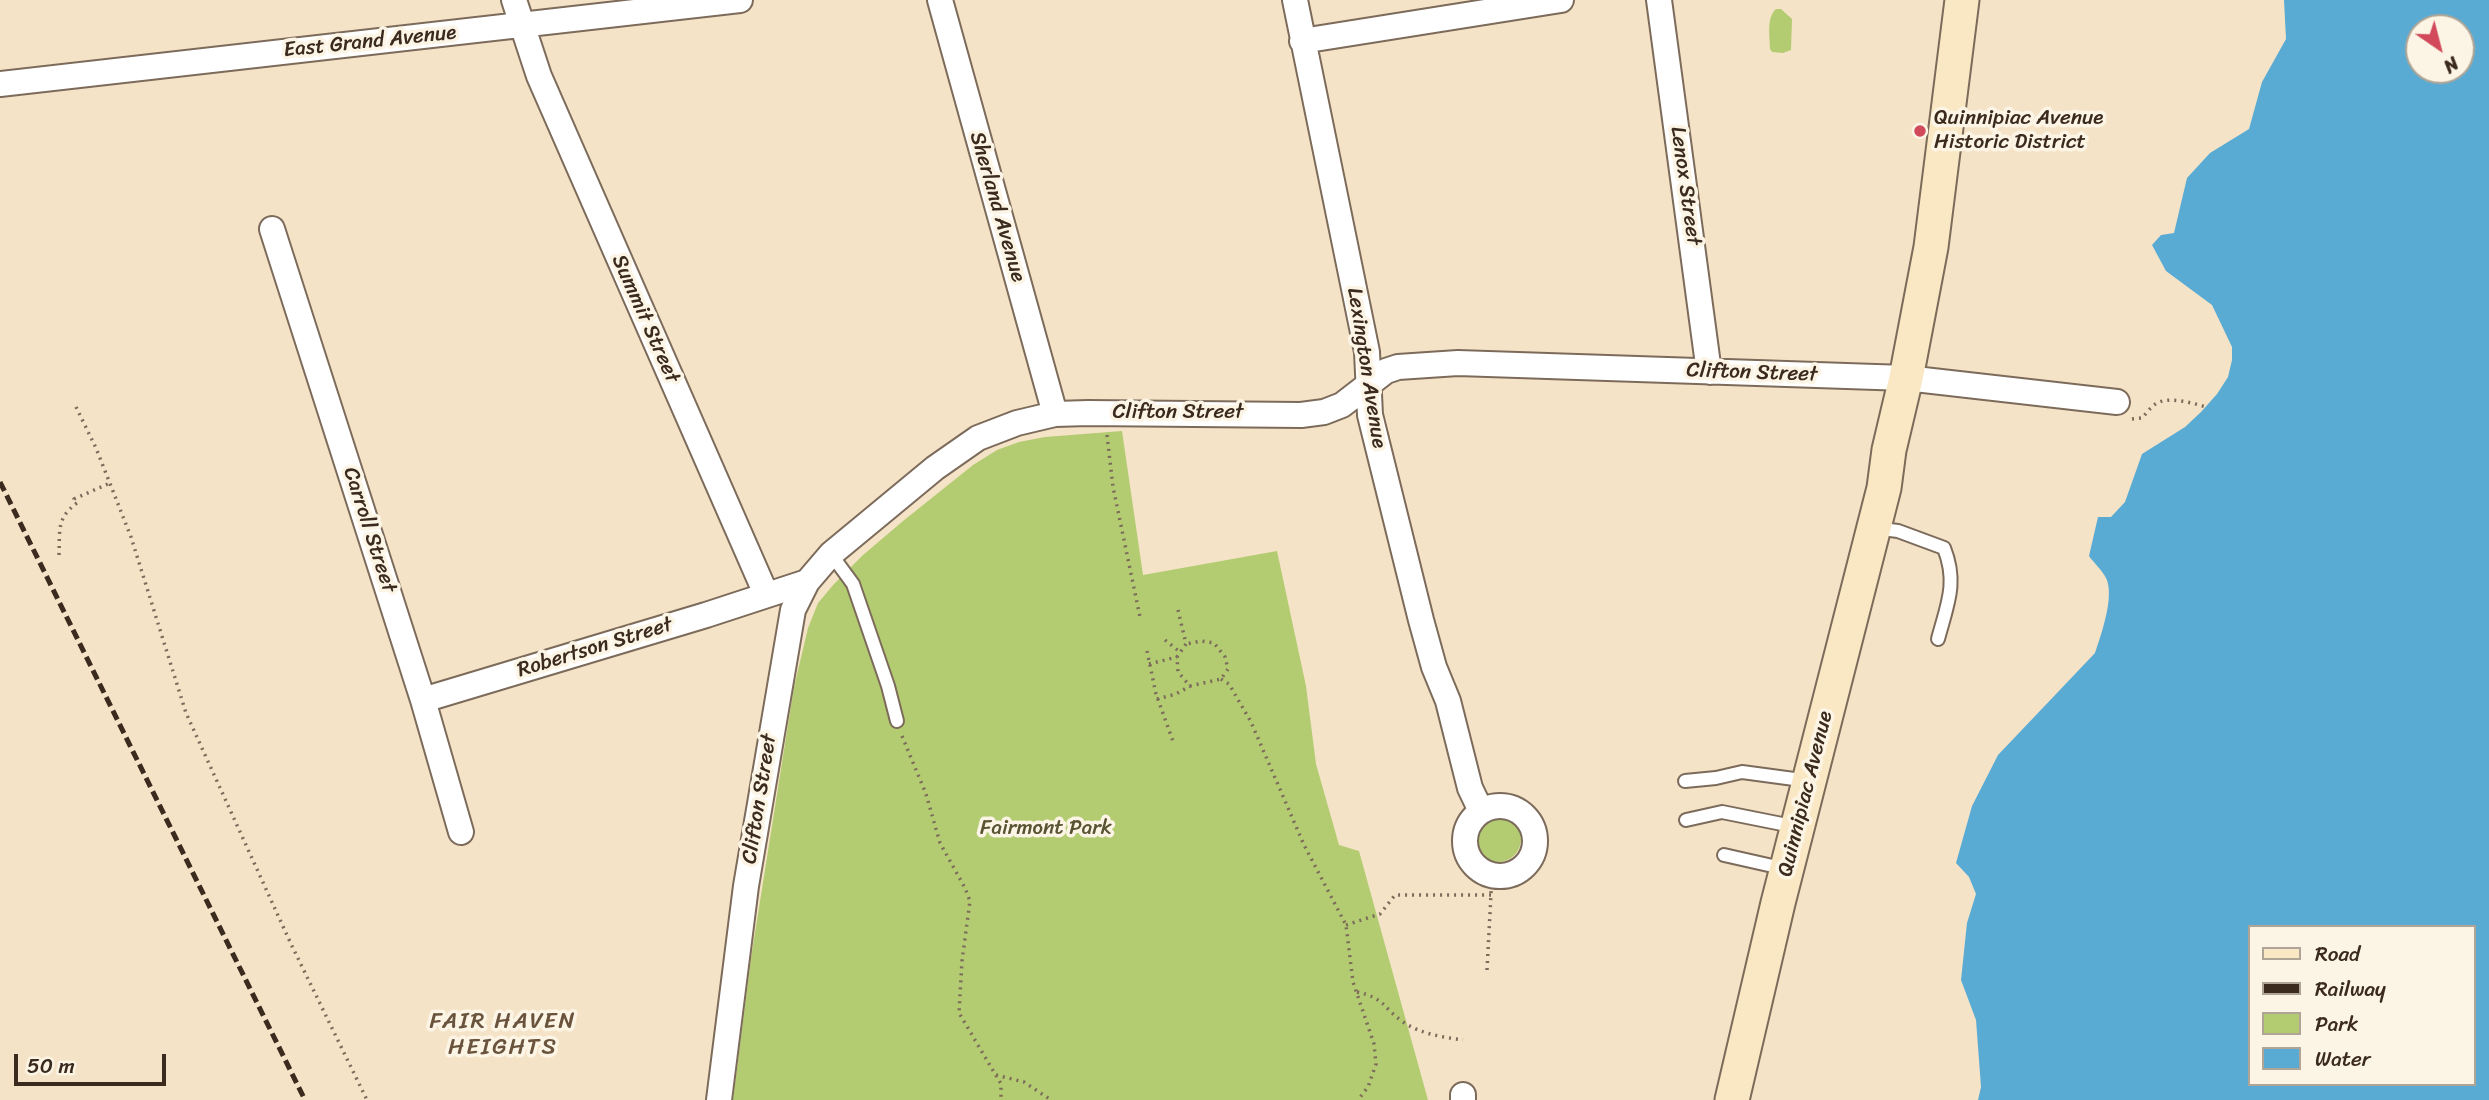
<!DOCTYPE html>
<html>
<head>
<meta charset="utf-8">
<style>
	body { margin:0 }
	#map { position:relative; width:2489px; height:1100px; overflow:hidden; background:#f5e3c8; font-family:Sriracha,sans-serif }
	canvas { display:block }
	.legend { position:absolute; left:2248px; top:925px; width:228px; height:161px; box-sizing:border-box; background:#fcf5e5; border:2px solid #afa495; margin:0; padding:9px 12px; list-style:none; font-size:21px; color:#3b2a1e }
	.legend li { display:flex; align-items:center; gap:14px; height:35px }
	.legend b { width:35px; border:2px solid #afa495 }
	.north { position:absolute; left:2405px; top:14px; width:70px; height:70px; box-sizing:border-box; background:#fcf5e5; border:2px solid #afa495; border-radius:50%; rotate:145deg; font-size:19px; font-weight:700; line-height:28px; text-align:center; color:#3b2a1e }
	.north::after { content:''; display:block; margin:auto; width:24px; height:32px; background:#d1495b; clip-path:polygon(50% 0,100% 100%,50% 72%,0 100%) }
	.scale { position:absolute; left:14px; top:1054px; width:152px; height:32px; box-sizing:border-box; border:4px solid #3b2a1e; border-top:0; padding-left:9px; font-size:21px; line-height:24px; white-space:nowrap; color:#3b2a1e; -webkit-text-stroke:5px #fcf5e5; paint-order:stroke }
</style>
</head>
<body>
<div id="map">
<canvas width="2489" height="1100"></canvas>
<ul class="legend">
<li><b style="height:9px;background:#fae7c3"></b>Road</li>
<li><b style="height:9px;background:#3b2a1e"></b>Railway</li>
<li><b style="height:19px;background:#b3cc72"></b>Park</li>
<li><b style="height:19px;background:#59abd4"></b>Water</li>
</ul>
<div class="north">N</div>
<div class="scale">50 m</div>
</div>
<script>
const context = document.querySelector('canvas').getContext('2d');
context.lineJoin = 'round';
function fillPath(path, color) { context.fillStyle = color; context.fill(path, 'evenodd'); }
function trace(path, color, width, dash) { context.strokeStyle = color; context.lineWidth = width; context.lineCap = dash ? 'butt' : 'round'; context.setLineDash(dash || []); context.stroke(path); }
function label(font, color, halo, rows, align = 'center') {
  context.font = font + ' Sriracha,sans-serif'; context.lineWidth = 7; context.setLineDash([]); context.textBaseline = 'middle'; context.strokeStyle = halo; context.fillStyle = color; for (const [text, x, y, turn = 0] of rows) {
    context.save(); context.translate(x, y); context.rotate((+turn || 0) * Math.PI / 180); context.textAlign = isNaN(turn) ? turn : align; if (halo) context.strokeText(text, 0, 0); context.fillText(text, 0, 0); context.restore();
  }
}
fillPath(new Path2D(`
	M 1776,9 L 1781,9 L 1792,19 L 1791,50 L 1783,53 L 1772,52 L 1770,49 C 1770,37 1766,18 1776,9 Z
	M 1122,431 L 1143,575 L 1277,551 L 1306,686 L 1316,764 L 1339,845 L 1359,851 L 1428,1100 L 733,1100 L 751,958 L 794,687 L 808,628 L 818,603 L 834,584 L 863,555 L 903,521 L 973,465 L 997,450 L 1019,442 L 1045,437 Z
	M1475 839a23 23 0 1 1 46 0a23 23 0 1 1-46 0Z`), '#b3cc72');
fillPath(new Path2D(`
	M 2284,0 L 2489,0 L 2489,1100 L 1978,1100 L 1981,1087 L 1976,1020 L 1961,980 L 1967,923 L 1976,894 L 1969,877 L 1956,863 L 1972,806 L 1998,755 L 2095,653 C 2101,635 2115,596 2106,578 C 2102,570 2094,563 2089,556 L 2098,517 L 2111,517 L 2125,502 L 2142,454 L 2185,427 L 2201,412 L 2217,394 L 2228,377 L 2232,360 L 2232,347 L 2212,305 L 2166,271 L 2152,245 L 2161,235 L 2174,233 L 2187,178 L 2210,153 L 2249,129 L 2262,82 L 2286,39 ZM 2419,28 L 2461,28 L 2461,70 L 2419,70 ZM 2249,927 L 2473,927 L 2473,1084 L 2249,1084 Z`), '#59abd4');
const lane = new Path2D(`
	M 1874,528 L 1898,531 L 1944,548 C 1958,583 1947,605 1938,639
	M 831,554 L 853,584 L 888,686 L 897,721
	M 1685,781 L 1716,778 L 1742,772 L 1809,781
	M 1686,820 L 1722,812 L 1797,827
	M 1724,855 L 1786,869`);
const street = new Path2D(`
	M 514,0 L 539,76 L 766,594
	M 940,0 L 1055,414
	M 1295,0 L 1367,352 L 1370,415 L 1421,620 L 1434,667 L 1448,701 L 1470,788 L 1481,811
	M 1659,0 L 1709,372
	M 1302,41 L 1561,0
	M 0,84 L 740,0
	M 272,229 L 423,700 L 461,832
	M 423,700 L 706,615 L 807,582
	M1465 841a35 35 0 1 1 70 0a35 35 0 1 1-70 0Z
	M 1463,1095 L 1463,1100
	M 719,1100 L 746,886 L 793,610 L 807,582 L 831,554 L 935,468 L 978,438 L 1017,423 L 1055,414 L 1088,413 L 1301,415 L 1324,412 L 1342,405 L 1386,371 L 1398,367 L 1458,363 L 1906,378 L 2117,402`);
const secondary = new Path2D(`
	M 1732,1100 L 1778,903 L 1884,488 L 1889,450 L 1906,378 L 1931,247 L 1962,0`);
trace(lane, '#7c6b5a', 16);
trace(street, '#7c6b5a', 28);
trace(secondary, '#7c6b5a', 37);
trace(new Path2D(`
	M 76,407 L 96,448 L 131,537 L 186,713 L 291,944 L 367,1100
	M 2132,419 L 2142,418 C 2146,414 2150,408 2154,405 C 2167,395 2192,403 2206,407
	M 1107,435 L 1113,487 L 1140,617
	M 59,555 C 60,532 56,518 77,503 L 74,499 L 110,483
	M 1178,610 L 1186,644 L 1177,657 L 1178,672 L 1190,686 L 1221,679 L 1228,669 L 1225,657 L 1214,643 L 1201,641 L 1186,644
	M 1165,640 L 1180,652
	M 1147,651 L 1156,694 L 1174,744
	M 1149,664 L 1177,657
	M 1221,679 L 1229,684 L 1251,722 L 1304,845 L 1346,925 L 1353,982 L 1374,1044 L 1376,1064 L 1368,1087 L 1358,1100
	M 1157,699 L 1176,694 L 1190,686
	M 902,736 L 926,794 L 940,843 L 965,888 L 970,901 L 962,961 L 959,1013 L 1001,1084 L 1001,1100
	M 1346,925 L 1380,914 L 1395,895 L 1491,895
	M 1487,970 L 1492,875
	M 1357,992 C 1385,998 1382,1007 1403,1022 C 1421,1034 1442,1037 1463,1040
	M 996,1075 L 1024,1082 L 1051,1100`), '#7c6b5a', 3.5, [2, 5]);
trace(lane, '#fff', 12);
trace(street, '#fff', 24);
trace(secondary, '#fae7c3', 33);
trace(new Path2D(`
	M 0,482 L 305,1100`), '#3b2a1e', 5, [10, 5]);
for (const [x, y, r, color] of [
	[1920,131,7,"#d1495b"]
]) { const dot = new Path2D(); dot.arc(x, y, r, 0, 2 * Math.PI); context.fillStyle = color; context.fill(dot); trace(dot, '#fcf5e5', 2.5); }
label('21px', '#3b2a1e', '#fcf5e5', [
	["East Grand Avenue",370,42,-6],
	["Lenox Street",1685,186,82],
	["Sherland Avenue",997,207,74],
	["Summit Street",645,319,66],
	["Lexington Avenue",1366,368,81],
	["Clifton Street",1752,373,2],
	["Clifton Street",1178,413],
	["Carroll Street",369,530,72],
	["Robertson Street",595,648,-17],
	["Quinnipiac Avenue",1806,794,-76],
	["Clifton Street",760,799,-81]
]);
label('21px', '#3b2a1e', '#fcf5e5', [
	["Quinnipiac Avenue",1934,119],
	["Historic District",1934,143]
], 'left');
label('21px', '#595233', '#fcf5e5', [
	["Fairmont Park",1046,829]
]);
context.letterSpacing = '2px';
label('23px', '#6a533c', '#fcf5e5', [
	["FAIR HAVEN",503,1022],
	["HEIGHTS",503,1048]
]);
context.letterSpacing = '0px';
</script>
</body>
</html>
